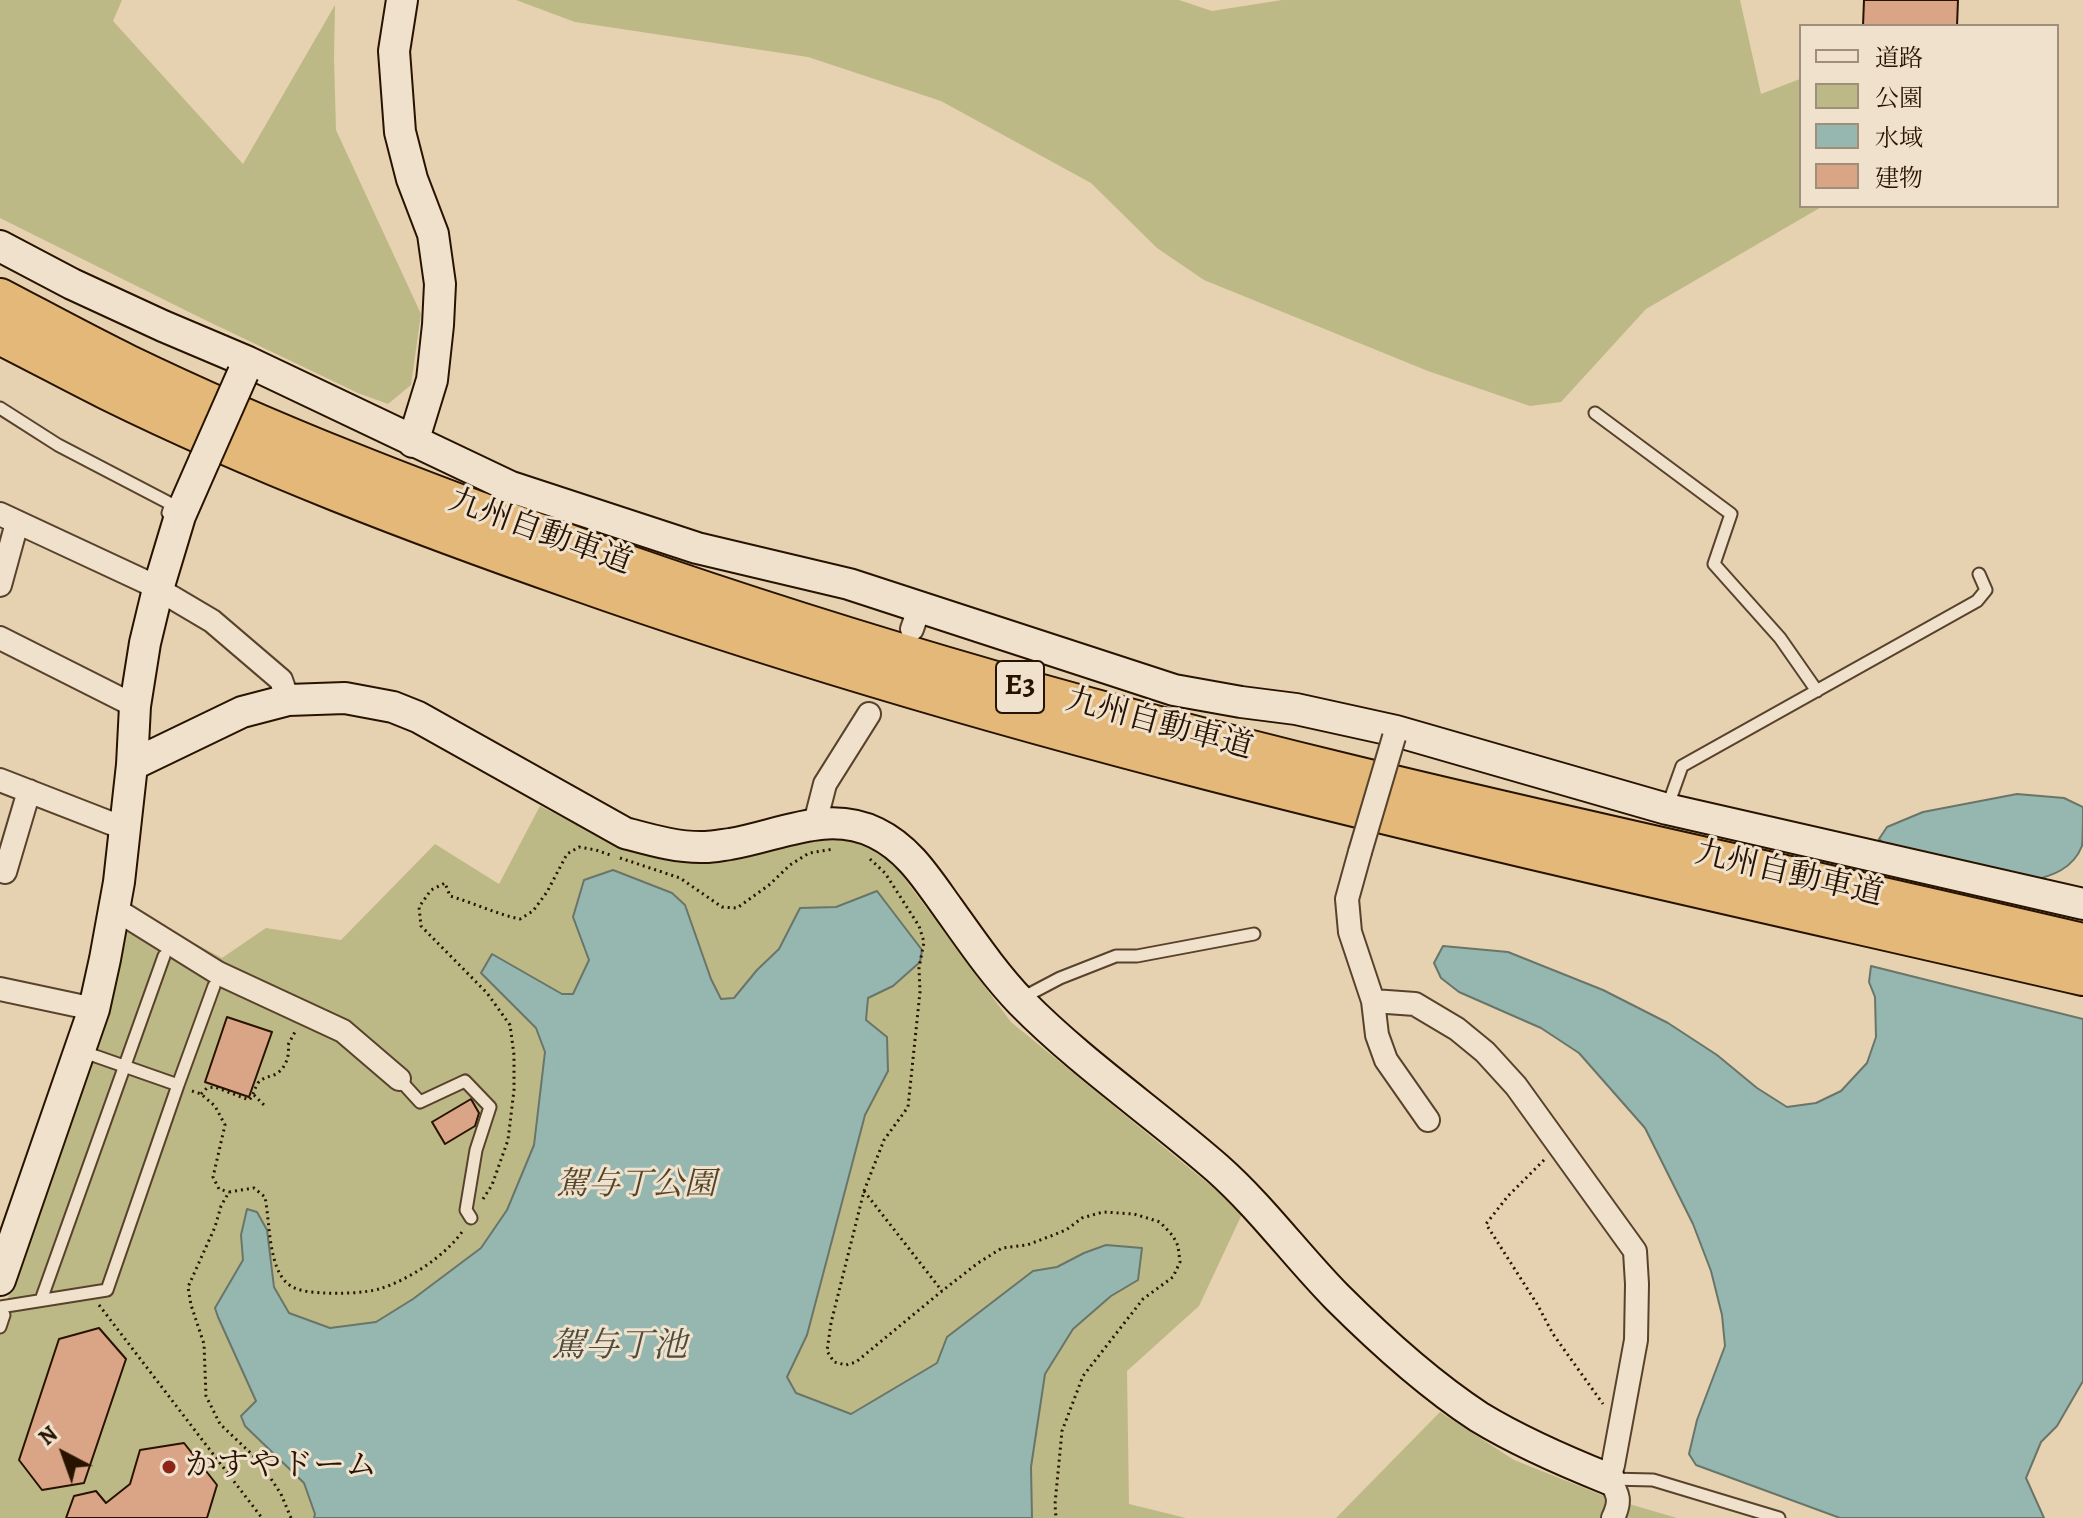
<!DOCTYPE html>
<html>
<head>
<meta charset="utf-8">
<style>
	body { margin:0 }
	#map { position:relative; width:2083px; height:1518px; overflow:hidden; background:#e6d1b0; font-family:Alegreya,"Noto Serif JP",serif }
	canvas { display:block }
	.legend { position:absolute; left:1799px; top:24px; width:260px; height:184px; box-sizing:border-box; background:#efe1cc; border:2px solid #9f8f7a; margin:0; padding:10px 14px; list-style:none; font-size:24px; color:#281300 }
	.legend li { display:flex; align-items:center; gap:16px; height:40px }
	.legend b { width:40px; border:2px solid #9f8f7a }
	.north { position:absolute; left:24px; top:1414px; width:80px; height:80px; -webkit-text-stroke:6px #efe1cc; paint-order:stroke; rotate:319deg; font-size:22px; font-weight:700; line-height:32px; text-align:center; color:#281300 }
	.north::after { content:''; display:block; margin:auto; width:28px; height:36px; background:#281300; clip-path:polygon(50% 0,100% 100%,50% 72%,0 100%) }
</style>
</head>
<body>
<div id="map">
<canvas width="2083" height="1518"></canvas>
<ul class="legend">
<li><b style="height:10px;background:#efe1cc"></b>道路</li>
<li><b style="height:22px;background:#bdb986"></b>公園</li>
<li><b style="height:22px;background:#96b7af"></b>水域</li>
<li><b style="height:22px;background:#daa487"></b>建物</li>
</ul>
<div class="north">N</div>
</div>
<script>
const context = document.querySelector('canvas').getContext('2d');
context.lineJoin = 'round';
function fillPath(path, color) { context.fillStyle = color; context.fill(path, 'evenodd'); }
function trace(path, color, width, dash) { context.strokeStyle = color; context.lineWidth = width; context.lineCap = dash ? 'butt' : 'round'; context.setLineDash(dash || []); context.stroke(path); }
function label(font, color, halo, rows, align = 'center') {
  context.font = font + ' Alegreya,"Noto Serif JP",serif'; context.lineWidth = 6; context.setLineDash([]); context.textBaseline = 'middle'; context.strokeStyle = halo; context.fillStyle = color; for (const [text, x, y, turn = 0] of rows) {
    context.save(); context.translate(x, y); context.rotate((+turn || 0) * Math.PI / 180); context.textAlign = isNaN(turn) ? turn : align; if (halo) context.strokeText(text, 0, 0); context.fillText(text, 0, 0); context.restore();
  }
}
fillPath(new Path2D(`
	M 0,0 L 122,0 L 113,21 L 243,164 L 335,5 L 334,58 L 336,130 L 421,314 L 411,385 L 388,404 L 358,393 L 203,319 L 0,218 Z
	M 516,0 L 1179,0 L 1212,11 L 1282,0 L 1740,0 L 1761,94 L 1800,79 L 1801,80 L 1801,206 L 1823,206 L 1646,309 L 1561,402 L 1530,406 L 1428,371 L 1204,280 L 1157,248 L 1091,183 L 941,101 L 808,57 L 575,22 Z
	M 540,806 L 625,849 L 709,859 L 790,842 L 859,836 L 887,855 L 1011,1022 L 1243,1212 L 1199,1306 L 1127,1371 L 1129,1504 L 1186,1518 L 0,1518 L 0,1321 L 89,1068 L 132,910 L 222,958 L 266,928 L 341,940 L 435,844 L 499,884 Z
	M 1440,1412 L 1514,1460 L 1612,1499 L 1677,1518 L 1336,1518 Z`), '#bdb986');
const water = new Path2D(`
	M 2017,794 L 2064,798 L 2083,807 C 2083,818 2083,836 2082,846 C 2073,869 2052,876 2030,881 L 1891,849 L 1879,839 L 1887,827 L 1923,812 Z
	M 613,870 L 672,893 L 685,905 L 711,979 L 721,999 L 734,998 L 757,970 L 779,949 L 800,908 L 836,907 L 877,891 L 922,950 L 920,962 L 893,986 L 868,998 L 866,1020 L 887,1037 L 888,1071 L 865,1115 L 807,1335 L 787,1377 L 796,1393 L 851,1414 L 937,1363 L 947,1337 L 1033,1271 L 1057,1267 L 1084,1253 L 1106,1245 L 1142,1248 L 1138,1280 L 1111,1296 L 1073,1329 L 1045,1374 L 1031,1467 L 1032,1518 L 314,1518 L 315,1514 L 304,1483 L 245,1426 L 241,1416 L 256,1401 L 218,1317 L 215,1308 L 243,1260 L 241,1235 L 247,1209 L 257,1212 L 267,1230 L 274,1287 L 289,1313 L 330,1328 L 376,1322 L 413,1299 L 481,1248 L 507,1210 L 534,1145 L 545,1052 L 536,1028 L 481,973 L 492,954 L 562,994 L 573,994 L 589,960 L 573,917 L 584,880 Z
	M 1443,946 L 1508,952 L 1603,990 L 1668,1023 L 1717,1055 L 1757,1088 L 1787,1107 L 1816,1103 L 1841,1091 L 1867,1063 L 1876,1037 L 1875,997 L 1869,982 L 1871,966 L 2083,1019 L 2083,1381 L 2057,1426 L 2041,1442 L 2026,1478 L 2044,1518 L 1840,1518 L 1696,1465 L 1689,1454 L 1697,1420 L 1725,1346 L 1722,1315 L 1711,1271 L 1693,1224 L 1645,1128 L 1579,1053 L 1541,1028 L 1459,992 L 1441,978 L 1434,963 Z`);
fillPath(water, '#96b7af');
trace(water, '#6a7569', 2);
const building = new Path2D(`
	M 1864,0 L 1958,0 L 1957,26 L 1863,26 Z
	M 227,1017 L 272,1032 L 249,1097 L 205,1082 Z
	M 471,1099 L 479,1113 L 475,1126 L 445,1144 L 432,1122 Z
	M 99,1328 L 126,1359 L 84,1483 L 42,1490 L 19,1460 L 59,1339 Z
	M 184,1443 L 217,1485 L 207,1518 L 66,1518 L 74,1496 L 96,1491 L 106,1503 L 130,1484 L 140,1450 Z`);
fillPath(building, '#daa487');
trace(building, '#281300', 2);
const lane = new Path2D(`
	M 0,408 L 58,445 L 171,504 L 168,513
	M 1595,413 L 1731,514 L 1714,564 L 1780,638 L 1817,691
	M 1667,808 L 1682,766 L 1977,601 L 1986,590 L 1979,574
	M 1022,998 L 1060,978 L 1116,956 L 1137,956 L 1254,934
	M 399,1079 L 420,1102 L 465,1081 L 490,1107 L 476,1150 L 466,1210 L 471,1218
	M 178,1085 L 214,986
	M 41,1300 L 164,956
	M 0,1307 L 107,1290 L 178,1085 L 81,1051
	M 0,1315 L 4,1315 L 0,1327
	M 1610,1479 L 1653,1480 L 1779,1518`);
const street = new Path2D(`
	M 0,514 L 146,582 L 212,621 L 281,680 L 288,700
	M 0,585 L 17,523
	M 912,629 L 920,606
	M 0,638 L 135,706
	M 0,780 L 126,829
	M 815,823 L 825,784 L 869,714
	M 1360,852 L 1347,899 L 1350,932 L 1373,1001 L 1415,1004 L 1457,1029 L 1485,1052 L 1516,1086 L 1635,1251 L 1637,1284 L 1636,1340 L 1613,1465 L 1609,1479 C 1619,1495 1621,1501 1613,1518
	M 0,870 L 5,872 L 29,791
	M 115,909 L 218,973 L 343,1031 L 399,1079
	M 0,989 L 94,1009
	M 1373,1001 L 1377,1035 L 1386,1060 L 1428,1120`);
const secondary = new Path2D(`
	M 402,0 L 394,51 L 400,132 L 412,179 L 433,234 L 440,284 L 438,325 L 432,380 L 413,442
	M 0,246 L 72,284 L 163,326 L 248,362 L 511,487 L 697,548 L 849,584 L 1174,690 L 1241,702 L 1296,709 L 1396,731 L 1667,809 L 2083,904
	M 132,765 L 242,712 L 288,700 L 345,698 L 393,707 L 418,717 L 625,833 C 651,840 678,848 705,847 C 713,847 722,845 730,844 C 779,836 827,809 876,833 C 909,849 927,879 948,908 C 971,940 994,974 1021,1002 C 1081,1063 1153,1112 1217,1168 C 1261,1207 1295,1254 1336,1296 C 1380,1340 1427,1383 1479,1417 C 1520,1442 1564,1461 1609,1479
	M 0,1280 L 94,1009 L 105,959 L 119,882 L 132,765 L 135,706 L 145,643 L 158,589 L 180,516 L 205,459`);
const highway = new Path2D(`
	M 0,298 C 42,320 84,343 127,364 C 272,434 423,492 574,546 C 826,636 1084,710 1344,773 C 1589,833 1837,885 2083,943
	M 0,335 C 36,353 71,372 107,390 C 257,464 418,525 575,580 C 1066,754 1577,859 2083,976`);
trace(lane, '#58422c', 15);
trace(street, '#58422c', 26);
trace(secondary, '#281300', 34);
trace(highway, '#281300', 42);
trace(new Path2D(`
	M 620,858 L 680,878 L 722,907 L 737,908 L 769,885 L 790,865 L 809,853 L 834,849
	M 870,859 L 885,873 L 919,926 L 924,942 L 919,968 L 920,992 L 908,1107 L 884,1140 L 864,1191 L 831,1323 L 827,1351 L 834,1362 L 846,1365 L 856,1362 L 942,1291 L 978,1263 L 1002,1248 L 1027,1245 L 1043,1239 L 1066,1230 L 1082,1218 L 1103,1212 L 1134,1214 L 1160,1222 L 1173,1236 L 1178,1246 L 1180,1262 L 1173,1277 L 1143,1299 L 1083,1376 L 1062,1431 L 1055,1504 L 1056,1518
	M 192,1091 L 201,1094 L 215,1106 L 225,1125 L 213,1177 L 219,1189 L 229,1192
	M 201,1094 L 207,1088 L 215,1087 L 249,1100 C 254,1095 254,1089 258,1083 C 263,1077 270,1077 276,1074 C 286,1068 290,1055 288,1045 L 296,1030
	M 254,1095 L 265,1106
	M 1544,1160 L 1508,1196 L 1486,1224 L 1537,1304 L 1553,1334 L 1603,1404
	M 864,1191 L 942,1291
	M 483,1199 L 492,1185 L 508,1140 L 514,1090 L 514,1055 L 510,1025 L 487,993 L 421,926 L 419,907 L 431,890 L 445,883 L 450,896 C 474,903 496,914 520,919 L 533,911 L 547,892 L 567,854 L 579,847 L 596,850 L 613,856
	M 99,1305 L 262,1518
	M 291,1518 L 281,1494 L 260,1462 L 220,1424 L 206,1396 L 204,1344 L 191,1305 L 188,1287 L 215,1227 L 221,1206 L 229,1192 L 254,1188 L 265,1197 C 270,1222 268,1267 288,1284 C 298,1292 312,1292 324,1293 C 339,1294 365,1293 379,1289 C 409,1280 447,1255 464,1229`), '#281300', 3, [2, 4]);
trace(lane, '#efe1cc', 11);
trace(street, '#efe1cc', 22);
trace(secondary, '#efe1cc', 30);
trace(highway, '#e3b878', 38);
const streetBridge = new Path2D(`
	M 1360,852 L 1394,737`);
const secondaryBridge = new Path2D(`
	M 205,459 L 243,373`);
trace(streetBridge, '#58422c', 26, []);
trace(secondaryBridge, '#281300', 34, []);
trace(streetBridge, '#efe1cc', 22);
trace(secondaryBridge, '#efe1cc', 30);
for (const [x, y, r, color] of [
	[169,1467,8,"#8f2418"]
]) { const dot = new Path2D(); dot.arc(x, y, r, 0, 2 * Math.PI); context.fillStyle = color; context.fill(dot); trace(dot, '#efe1cc', 3); }
for (const [x, y, w] of [
	[1020,687,48]
]) { const box = new Path2D(); box.roundRect(x - w / 2, y - 26, w, 52, 6); context.fillStyle = '#efe1cc'; context.fill(box); trace(box, '#281300', 2); }
label('bold 30px', '#281300', null, [
	["E3",1020,687]
]);
label('32px', '#281300', '#efe1cc', [
	["九州自動車道",540,533,20],
	["九州自動車道",1159,725,15],
	["九州自動車道",1789,875,13]
]);
label('italic 32px', '#554528', '#efe1cc', [
	["駕与丁公園",636,1186]
]);
label('32px', '#281300', '#efe1cc', [
	["かすやドーム",185,1467]
], 'left');
label('italic 34px', '#4e4c3d', '#efe1cc', [
	["駕与丁池",619,1348]
]);
</script>
</body>
</html>
